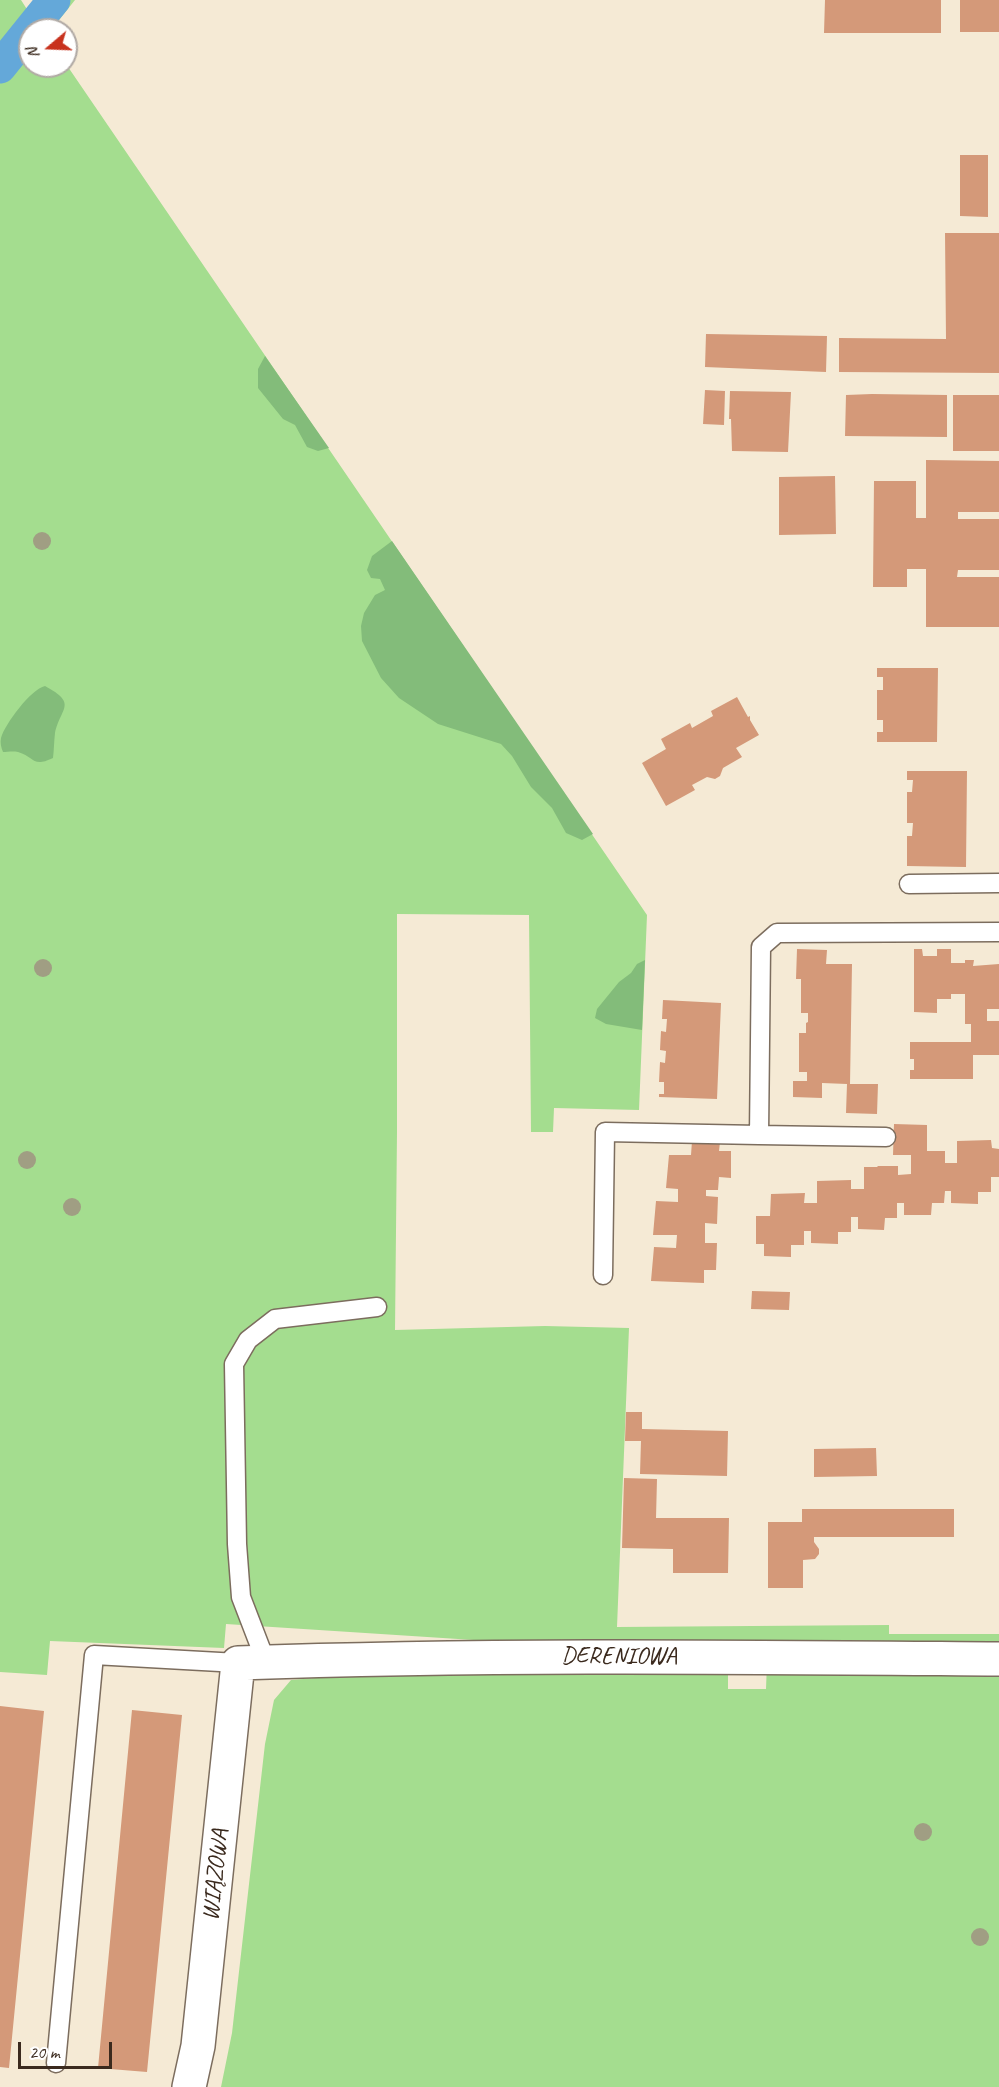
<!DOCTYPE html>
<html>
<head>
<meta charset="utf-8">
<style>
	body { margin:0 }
	#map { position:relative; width:999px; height:2087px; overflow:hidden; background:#f5ead5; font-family:Caveat,sans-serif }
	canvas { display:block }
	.north { position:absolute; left:18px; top:18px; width:60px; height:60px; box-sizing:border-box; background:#fff; border:2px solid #b1aaa5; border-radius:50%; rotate:251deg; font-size:16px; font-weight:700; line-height:24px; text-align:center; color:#3b2a1e }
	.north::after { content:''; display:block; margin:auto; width:21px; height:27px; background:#c8321e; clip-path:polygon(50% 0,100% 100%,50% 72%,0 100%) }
	.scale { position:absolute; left:18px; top:2042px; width:94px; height:27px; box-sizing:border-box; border:3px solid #3b2a1e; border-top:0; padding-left:8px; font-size:18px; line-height:21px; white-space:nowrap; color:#3b2a1e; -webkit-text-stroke:4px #fff; paint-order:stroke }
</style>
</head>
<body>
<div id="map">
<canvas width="999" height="2087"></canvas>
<div class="north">N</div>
<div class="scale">20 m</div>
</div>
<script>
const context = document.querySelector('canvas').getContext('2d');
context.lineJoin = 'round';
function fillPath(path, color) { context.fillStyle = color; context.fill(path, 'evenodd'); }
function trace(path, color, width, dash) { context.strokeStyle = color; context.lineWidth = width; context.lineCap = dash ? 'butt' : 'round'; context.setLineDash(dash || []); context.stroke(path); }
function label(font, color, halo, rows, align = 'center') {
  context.font = font + ' Caveat,sans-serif'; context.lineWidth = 5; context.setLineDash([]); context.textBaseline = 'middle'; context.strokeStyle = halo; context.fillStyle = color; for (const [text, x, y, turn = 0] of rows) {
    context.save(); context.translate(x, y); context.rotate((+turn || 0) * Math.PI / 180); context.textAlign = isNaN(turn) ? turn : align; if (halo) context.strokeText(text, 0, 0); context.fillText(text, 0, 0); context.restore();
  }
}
fillPath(new Path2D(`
	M 0,0 L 21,0 L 32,17 L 0,57 Z
	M 62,0 L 75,0 L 51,30 L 37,30 Z
	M 30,39 L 30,66 L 66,66 L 66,64 L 647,915 L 639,1110 L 554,1108 L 553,1132 L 531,1132 L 529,915 L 397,914 L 397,1132 L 395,1330 L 545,1326 L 629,1328 L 617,1627 L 889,1625 L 889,1634 L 999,1634 L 999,1649 L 613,1649 L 226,1624 L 224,1648 L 50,1641 L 47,1675 L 0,1672 L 0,77 Z
	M 767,1662 L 999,1665 L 999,2087 L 221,2087 L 232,2033 L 265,1744 L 274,1700 L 291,1680 L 327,1677 L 728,1669 L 728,1689 L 766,1689 Z`), '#a4dd8f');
fillPath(new Path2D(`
	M 265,356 L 329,448 L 318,451 L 307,447 L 295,425 L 283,419 L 258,388 L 258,369 Z
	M 392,541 L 593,834 L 582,840 L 566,833 L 552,808 L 531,787 L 512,756 L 501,744 L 438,724 L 399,698 L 381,678 L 362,641 L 361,626 L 364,613 L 375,595 L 385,590 L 380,579 L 371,578 L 367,570 L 372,556 Z
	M 45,686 C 78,704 61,707 55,733 C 54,741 54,750 53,758 C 32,768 35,757 18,752 C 13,751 7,752 3,752 C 1,747 0,743 1,738 C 5,724 31,689 45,686 Z
	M 645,960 L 642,1030 L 606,1024 L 595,1018 L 597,1009 L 619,982 L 631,973 L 637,964 Z`), '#83bc7a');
trace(new Path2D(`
	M 0,67 L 54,0`), '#64a8d9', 33);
fillPath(new Path2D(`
	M 825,0 L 941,0 L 941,33 L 824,33 Z
	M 960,0 L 999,0 L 999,32 L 960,32 Z
	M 960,155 L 988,155 L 988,217 L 960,216 Z
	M 945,233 L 999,233 L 999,373 L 839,372 L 839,338 L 946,339 Z
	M 706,334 L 827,336 L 826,372 L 705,367 Z
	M 705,390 L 725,391 L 724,425 L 703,424 Z
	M 730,391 L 791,392 L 788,452 L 732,451 L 731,419 L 729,419 Z
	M 872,394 L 947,395 L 947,437 L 845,436 L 846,395 Z
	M 953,395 L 999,395 L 999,451 L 953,451 Z
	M 926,460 L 999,461 L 999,512 L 958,512 L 958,519 L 999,519 L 999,570 L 958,570 L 957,577 L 999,577 L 999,627 L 926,627 L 926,569 L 907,569 L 907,587 L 873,587 L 874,481 L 916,481 L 916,518 L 926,518 Z
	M 835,476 L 836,534 L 779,535 L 779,477 Z
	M 877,668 L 938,668 L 937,742 L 877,742 L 877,732 L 883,732 L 883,720 L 877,720 L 877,690 L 883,690 L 883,677 L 877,677 Z
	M 737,697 L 748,717 L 750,716 L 750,720 L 759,735 L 736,748 L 742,757 L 723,768 L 720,776 L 715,779 L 707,777 L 692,785 L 695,790 L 666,806 L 642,763 L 666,749 L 661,739 L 690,723 L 692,728 L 713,716 L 711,711 Z
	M 907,771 L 967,771 L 966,867 L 907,866 L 907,836 L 912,836 L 913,823 L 907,823 L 907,792 L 912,792 L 913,780 L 907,780 Z
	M 797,949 L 827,950 L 826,964 L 852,964 L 850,1084 L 878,1084 L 877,1114 L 846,1113 L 847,1084 L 822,1083 L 822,1098 L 793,1097 L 793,1081 L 807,1081 L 807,1072 L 799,1072 L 799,1033 L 806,1033 L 806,1023 L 808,1022 L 808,1013 L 801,1013 L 801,979 L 796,979 Z
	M 914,949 L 922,949 L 923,956 L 937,956 L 937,949 L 951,949 L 951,963 L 965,963 L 965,960 L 974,960 L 973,966 L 999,964 L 999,1009 L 987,1009 L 987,1021 L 999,1021 L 999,1055 L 973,1055 L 973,1079 L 910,1079 L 910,1070 L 914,1070 L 914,1059 L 910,1059 L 910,1042 L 971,1042 L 971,1024 L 965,1024 L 965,994 L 951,994 L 951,999 L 937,999 L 937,1013 L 914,1012 Z
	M 663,1000 L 721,1003 L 717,1099 L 659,1097 L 659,1094 L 664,1094 L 664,1082 L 659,1082 L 660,1062 L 665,1063 L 666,1051 L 660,1050 L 661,1031 L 666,1032 L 667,1019 L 662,1019 Z
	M 894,1124 L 927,1125 L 927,1151 L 945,1151 L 945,1163 L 957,1163 L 957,1141 L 991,1140 L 992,1148 L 999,1149 L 999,1177 L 991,1177 L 991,1192 L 978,1192 L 978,1204 L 951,1203 L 951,1191 L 945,1191 L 944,1203 L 932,1203 L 931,1215 L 904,1215 L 904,1203 L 897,1203 L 897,1218 L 885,1218 L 884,1230 L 858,1229 L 858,1217 L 851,1217 L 851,1232 L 838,1232 L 838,1244 L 811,1243 L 811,1231 L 804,1231 L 804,1245 L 791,1245 L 791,1257 L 764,1256 L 764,1244 L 756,1244 L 756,1216 L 770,1216 L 771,1194 L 805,1193 L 804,1203 L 817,1203 L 817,1181 L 851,1180 L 851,1189 L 864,1189 L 864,1167 L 878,1167 L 877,1166 L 898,1166 L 898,1175 L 911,1174 L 911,1155 L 893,1155 Z
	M 692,1141 L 720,1142 L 719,1151 L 731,1151 L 731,1178 L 719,1177 L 718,1190 L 706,1190 L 706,1196 L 718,1197 L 717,1224 L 705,1223 L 705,1243 L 717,1243 L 716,1270 L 704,1270 L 704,1283 L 651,1281 L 654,1247 L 676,1248 L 677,1235 L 653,1235 L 656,1201 L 678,1202 L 678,1189 L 666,1188 L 669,1155 L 691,1155 Z
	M 752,1291 L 790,1292 L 789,1310 L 751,1309 Z
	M 626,1412 L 642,1412 L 642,1429 L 728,1431 L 727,1476 L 640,1474 L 641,1441 L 625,1441 Z
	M 876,1448 L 877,1476 L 814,1477 L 814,1449 Z
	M 624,1478 L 657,1479 L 656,1518 L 729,1518 L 728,1573 L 673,1573 L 673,1549 L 622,1548 Z
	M 802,1509 L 954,1509 L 954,1537 L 814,1537 L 814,1542 L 819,1549 L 819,1554 L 815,1559 L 803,1560 L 803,1588 L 768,1588 L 768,1522 L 802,1522 Z
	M 0,1706 L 44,1711 L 9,2068 L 0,2067 Z
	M 132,1710 L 182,1715 L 147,2072 L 98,2068 Z`), '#d49979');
const service = new Path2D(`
	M 909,884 L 999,883
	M 759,1135 L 886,1137
	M 603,1275 L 605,1132 L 759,1135 L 761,947 L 777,933 L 999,932
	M 266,1662 L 241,1597 L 237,1544 L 234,1364 L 248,1340 L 275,1319 L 377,1307
	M 56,2063 L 94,1655 L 238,1663`);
const minor = new Path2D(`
	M 189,2087 L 198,2046 L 238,1663 C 492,1654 745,1657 999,1659`);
trace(service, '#7c6d5e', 21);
trace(minor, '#7c6d5e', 36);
trace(service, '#fff', 18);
trace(minor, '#fff', 33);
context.fillStyle = '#a09e83';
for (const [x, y] of [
	[42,541],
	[43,968],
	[27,1160],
	[72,1207],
	[923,1832],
	[980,1937]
]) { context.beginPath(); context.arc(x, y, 9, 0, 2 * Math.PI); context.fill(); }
label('24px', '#3b2a1e', '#fff', [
	["DERENIOWA",619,1657],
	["WIĄZOWA",216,1875,-84]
]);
</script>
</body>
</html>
